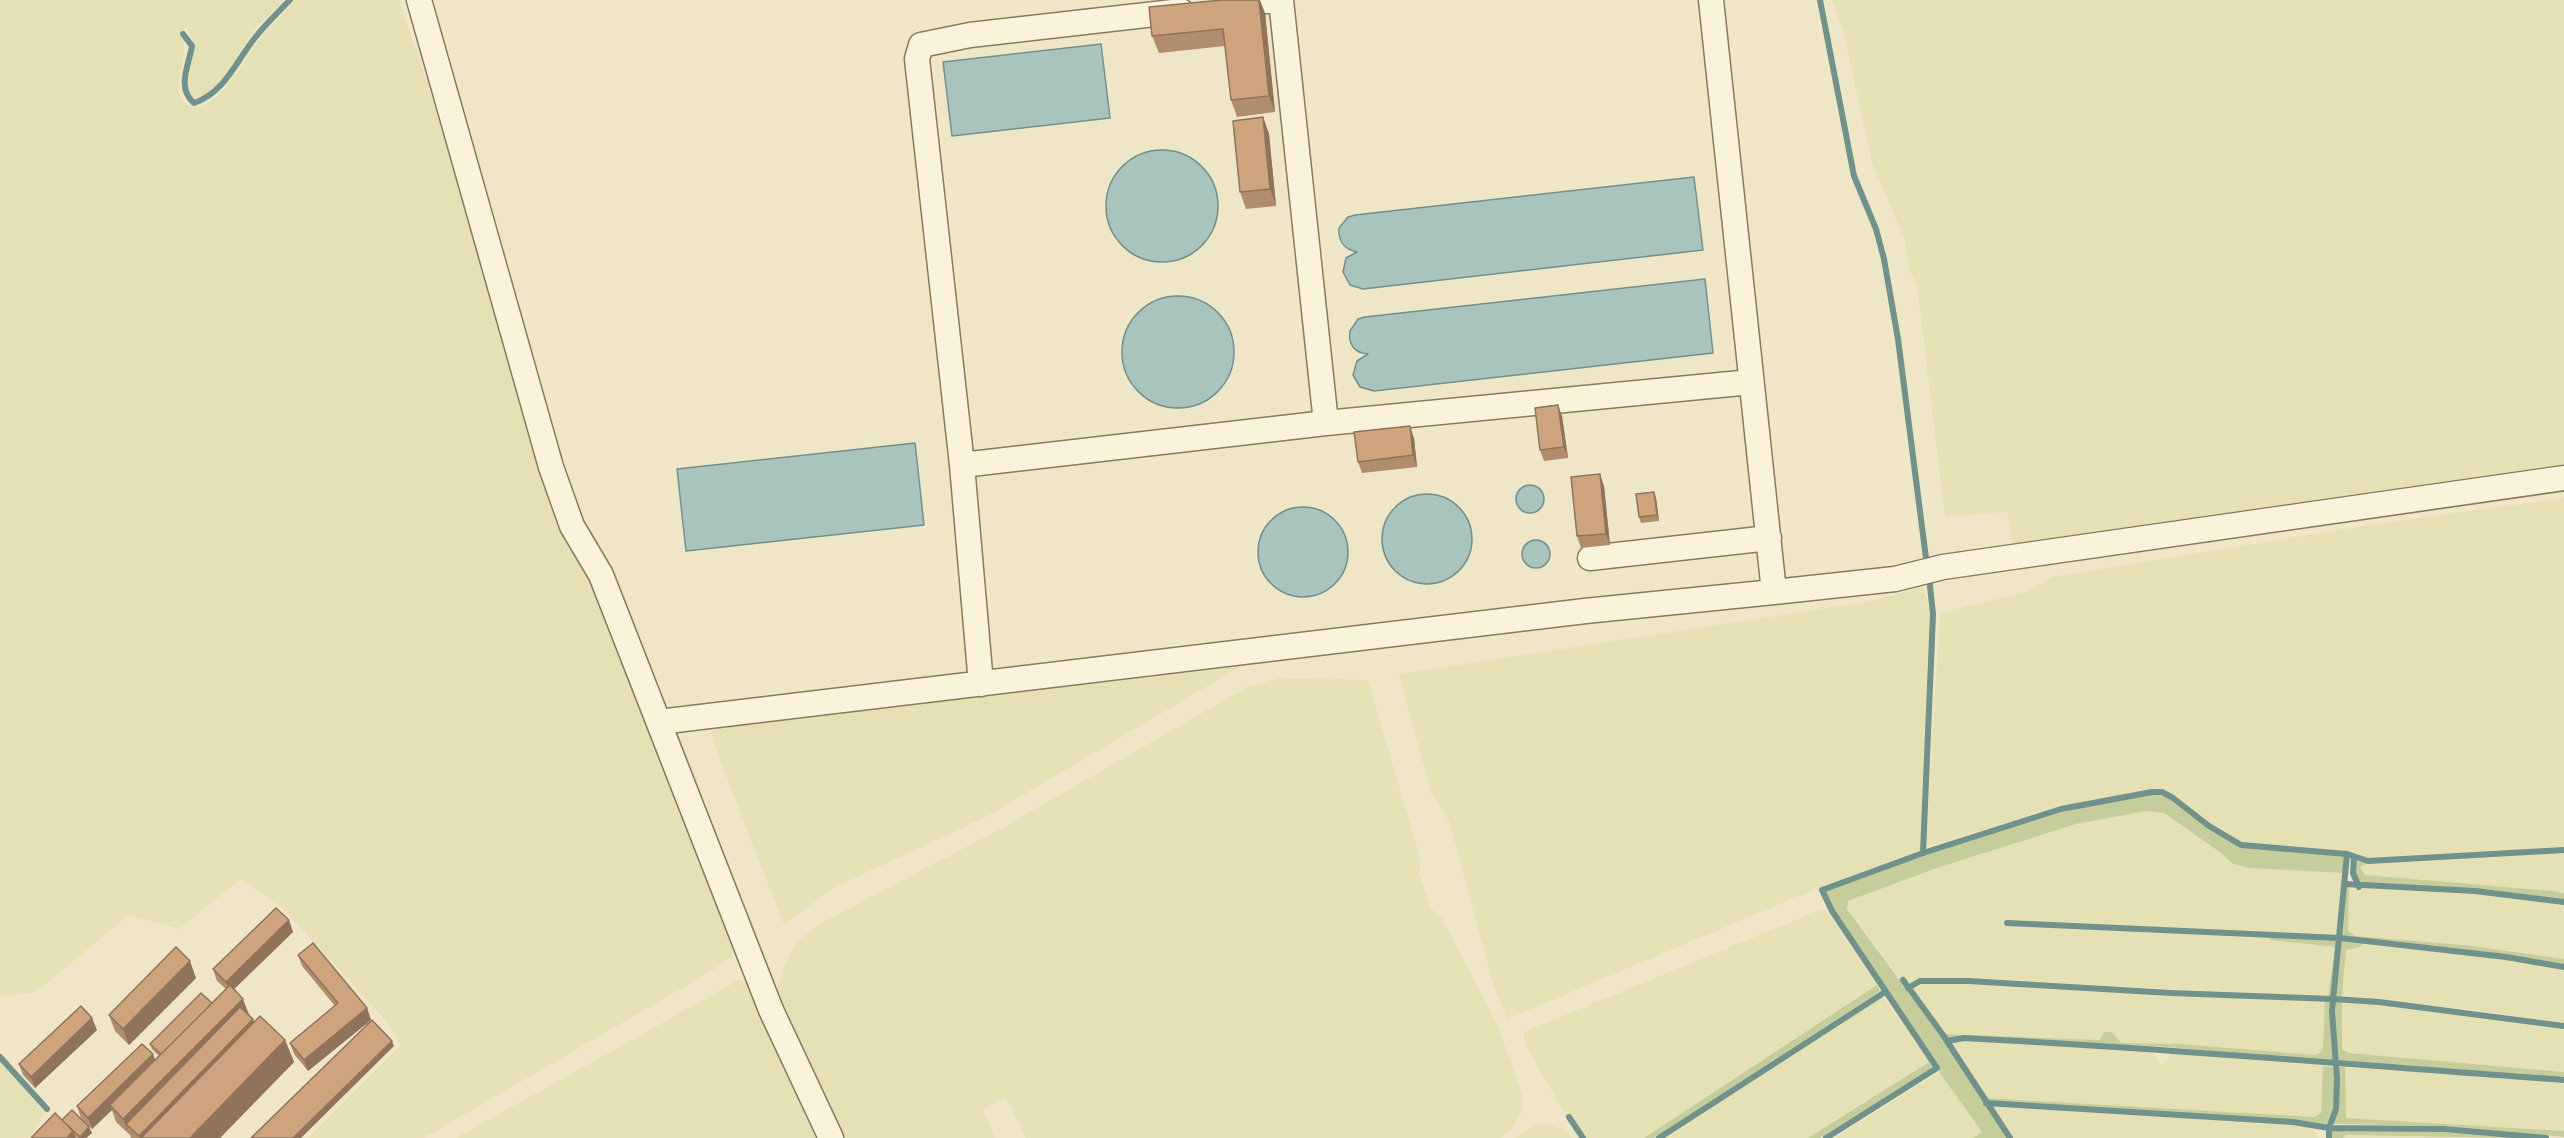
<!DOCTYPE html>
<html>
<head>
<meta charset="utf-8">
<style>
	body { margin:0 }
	canvas { display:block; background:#efe6c8 }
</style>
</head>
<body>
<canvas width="2564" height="1138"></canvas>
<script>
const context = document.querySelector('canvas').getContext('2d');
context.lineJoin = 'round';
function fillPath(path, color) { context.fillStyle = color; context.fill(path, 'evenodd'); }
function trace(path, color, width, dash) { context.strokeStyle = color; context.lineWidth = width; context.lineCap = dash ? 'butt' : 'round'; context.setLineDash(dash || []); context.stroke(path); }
fillPath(new Path2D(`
	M 0,0 L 284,0 L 250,35 L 234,63 L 217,84 L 206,94 L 194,98 L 188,93 L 188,85 L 194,43 L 186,27 L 179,33 L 184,42 L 184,52 L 178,92 L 184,103 L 191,106 L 201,106 L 217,97 L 237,73 L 258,41 L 296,0 L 399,0 L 595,581 L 735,943 L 733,955 L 715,969 L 424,1138 L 308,1138 L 401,1045 L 382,1016 L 283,909 L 241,879 L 179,929 L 129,915 L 36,992 L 0,997 Z
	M 1832,0 L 2564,0 L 2564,472 L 2022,545 L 2012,540 L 2007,512 L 1945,517 L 1917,285 L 1909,270 L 1904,238 L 1872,163 L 1843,30 Z
	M 2564,498 L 2564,847 L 2367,859 L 2347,852 L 2242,843 L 2210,824 L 2175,797 L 2163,790 L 2152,790 L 2060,807 L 1926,847 L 1940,613 L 2026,592 L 2053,577 L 2376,524 Z
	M 1923,586 L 1930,613 L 1921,850 L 1818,888 L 1507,1019 L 1493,984 L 1449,821 L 1431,793 L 1399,674 L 1873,601 Z
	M 1240,667 L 984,818 L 835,887 L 784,925 L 719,758 L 711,731 L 720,726 Z
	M 1279,678 L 1368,680 L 1421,861 L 1419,873 L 1431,909 L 1440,915 L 1498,1025 L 1522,1095 L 1522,1111 L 1512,1129 L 1500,1138 L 1026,1138 L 1006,1098 L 983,1109 L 995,1138 L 839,1138 L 777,1007 L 776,990 L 785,963 L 797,941 L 825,921 L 1004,827 L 1247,687 Z
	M 2147,811 L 2163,813 L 2221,853 L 2233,864 L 2250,868 L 2343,873 L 2338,936 L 2006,921 L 2005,924 L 2268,936 L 2270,940 L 2335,947 L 2328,997 L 1969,979 L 1920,980 L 1909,986 L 1903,978 L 1900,979 L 1847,908 L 1848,901 L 1937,868 L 2076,824 Z
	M 2564,852 L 2564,893 L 2380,878 L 2365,875 L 2360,871 L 2360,867 L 2368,863 Z
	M 2349,887 L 2476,893 L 2564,903 L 2564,959 L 2464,945 L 2356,936 L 2348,931 L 2346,921 Z
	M 1820,910 L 1826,910 L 1877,985 L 1644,1138 L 1587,1138 L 1570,1112 L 1565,1114 L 1525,1044 L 1524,1032 Z
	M 2365,942 L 2506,959 L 2564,969 L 2564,1023 L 2466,1009 L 2342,997 L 2346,950 L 2360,947 Z
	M 739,980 L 751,985 L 824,1138 L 456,1138 Z
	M 1968,982 L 2171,996 L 2325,1001 L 2323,1047 L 2320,1053 L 2315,1055 L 2181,1044 L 2121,1043 L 2115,1038 L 2100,1040 L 1945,1034 L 1910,989 L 1920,983 Z
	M 1882,995 L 1929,1062 L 1808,1138 L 1665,1138 Z
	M 2342,1002 L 2379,1004 L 2564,1028 L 2564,1072 L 2349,1053 L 2342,1049 Z
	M 1954,1040 L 2152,1051 L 2160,1064 L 2168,1060 L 2170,1052 L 2323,1066 L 2323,1105 L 2321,1114 L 2314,1117 L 2299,1117 L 1985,1098 L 1950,1042 Z
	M 0,1060 L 45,1112 L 30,1138 L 0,1138 Z
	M 2345,1067 L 2564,1083 L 2564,1131 L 2346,1118 Z
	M 1939,1072 L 1982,1132 L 1973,1138 L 1834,1138 Z
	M 1989,1105 L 2292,1124 L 2313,1127 L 2318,1138 L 2013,1138 Z
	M 1547,1124 L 1566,1130 L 1572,1138 L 1514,1138 L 1534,1125 Z
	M 2345,1135 L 2449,1135 L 2512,1138 L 2343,1138 Z`), '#e5e1b5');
fillPath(new Path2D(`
	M 2153,794 C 2173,794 2216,835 2241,846 L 2345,856 L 2343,873 L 2250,868 L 2233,864 L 2221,853 L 2164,813 L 2147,811 L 2076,824 L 1937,868 L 1848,901 L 1847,909 L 1941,1036 L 2008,1138 L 1973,1138 L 1982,1132 L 1939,1072 L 1940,1069 L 1834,910 L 1825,891 L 1924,855 L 2061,811 Z
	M 2356,861 L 2368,863 L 2360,867 L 2365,875 L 2552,891 L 2564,893 L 2564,900 L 2476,889 L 2360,886 L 2355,872 Z
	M 2345,886 L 2349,887 L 2348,931 L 2356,936 L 2464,945 L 2564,959 L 2564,966 L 2507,955 L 2341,937 Z
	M 2268,936 L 2338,940 L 2332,997 L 2328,997 L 2335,947 L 2270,940 Z
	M 2341,940 L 2365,942 L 2360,947 L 2346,950 L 2342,997 L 2335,997 Z
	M 1877,985 L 1880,991 L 1654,1138 L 1644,1138 Z
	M 2325,1001 L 2331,1001 L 2333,1063 L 2169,1047 L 1964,1036 L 1948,1039 L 1945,1034 L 2100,1040 L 2104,1032 L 2112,1032 L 2121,1043 L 2181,1044 L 2315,1055 L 2320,1053 L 2323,1047 Z
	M 2335,1001 L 2342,1002 L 2342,1049 L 2349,1053 L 2564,1072 L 2564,1078 L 2336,1063 Z
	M 1929,1062 L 1932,1068 L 1820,1138 L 1808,1138 Z
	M 2323,1066 L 2333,1067 C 2336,1087 2335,1106 2328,1126 L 2292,1120 L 1987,1102 L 1985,1098 L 2314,1117 L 2321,1113 Z
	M 2337,1067 L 2345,1067 L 2346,1118 L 2564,1131 L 2564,1137 L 2444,1126 L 2333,1124 L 2338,1108 Z
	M 2332,1129 L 2444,1132 L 2517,1138 L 2346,1135 L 2343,1138 L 2331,1138 Z`), '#c5ce9b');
const water = new Path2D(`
	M 1101,44 L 1110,118 L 952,136 L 943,62 Z
	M1106 206a56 56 0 1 1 112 0a56 56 0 1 1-112 0Z
	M 1694,177 L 1703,250 L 1363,289 L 1350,285 L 1343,272 L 1346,258 L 1357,252 C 1344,249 1338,242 1339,228 L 1348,217 L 1355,215 Z
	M 1705,279 L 1713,353 L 1374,391 L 1360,387 L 1353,375 L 1357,361 L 1368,354 C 1354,353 1348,344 1350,331 L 1358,319 L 1365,317 Z
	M1122 352a56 56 0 1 1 112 0a56 56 0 1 1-112 0Z
	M 915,443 L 924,525 L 686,551 L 677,469 Z
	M1516 499a14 14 0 1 1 28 0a14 14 0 1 1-28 0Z
	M1382 539a45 45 0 1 1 90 0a45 45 0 1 1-90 0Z
	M1258 552a45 45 0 1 1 90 0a45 45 0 1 1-90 0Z
	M1522 554a14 14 0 1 1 28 0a14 14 0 1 1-28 0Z`);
fillPath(water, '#a9c4bd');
trace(water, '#6f928c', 1.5);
trace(new Path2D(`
	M 1820,0 L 1854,176 L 1876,229 L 1884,259 L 1898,339 L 1927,566
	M 183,34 L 192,46 C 189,65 176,88 194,103 C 224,93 236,62 254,39 C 265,25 278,12 290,0
	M 1923,853 L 1933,614 L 1929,577
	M 2354,857 L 2353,873 L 2359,887
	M 2344,884 L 2475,891 L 2564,902
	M 2007,923 L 2340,938 L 2506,957 L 2564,967
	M 1903,980 L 1943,1035 L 2010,1138
	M 1908,988 L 1920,981 L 1968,981 L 2171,993 L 2333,999 L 2379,1002 L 2564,1026
	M 1947,1041 L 1964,1038 C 2165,1048 2364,1066 2564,1080
	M 0,1057 L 47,1109
	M 1986,1103 L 2293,1122 L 2329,1128 L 2444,1129 L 2546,1138
	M 1569,1117 L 1583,1138
	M 1659,1138 L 1885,992
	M 1826,1138 L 1937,1068 L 1832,911 L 1822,890 L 1923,853 L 2061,809 L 2152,792 L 2162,792 L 2173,798 L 2209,826 L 2241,845 L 2347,854 L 2368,861 L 2564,850
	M 2329,1138 L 2329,1128 L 2336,1109 L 2337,1079 L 2332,1011 L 2347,854`), '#6f928c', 6);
const minor = new Path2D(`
	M 419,0 L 551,467 L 572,526 L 601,575 L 771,1010 L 831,1138
	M 1281,0 L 1326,423
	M 1230,5 L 1276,0
	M 962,465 L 1326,423 L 1751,382
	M 1590,558 L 1769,538
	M 1774,592 L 1895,579 L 1943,567 L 2564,478
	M 981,684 L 962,465 L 917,59 L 921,45 L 970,35 L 1181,11
	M 659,722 L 1585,611 L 1774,592 L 1711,0`);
trace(minor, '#8c795c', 27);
trace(minor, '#faf3dc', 24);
fillPath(new Path2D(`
	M 1265,13 L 1275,112 L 1237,117 L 1231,100 L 1225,46 L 1159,53 L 1152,36 Z
	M 1263,117 L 1269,134 L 1276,206 L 1246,209 L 1240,192 Z
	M 1562,416 L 1568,458 L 1544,461 L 1540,450 Z
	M 1414,438 L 1417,467 L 1362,473 L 1358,462 Z
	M 1604,486 L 1610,545 L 1581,548 L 1577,536 Z
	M 1654,492 L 1656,498 L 1659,521 L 1641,523 L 1639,517 Z
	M 293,932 L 234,989 L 254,1022 L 285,1040 L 294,1062 L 220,1138 L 131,1138 L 130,1135 L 116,1122 L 112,1110 L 92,1129 L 81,1118 L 77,1106 L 153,1054 L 155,1060 L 159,1056 L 152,1049 L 150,1044 L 212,1003 L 226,989 L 217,981 L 213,969 Z
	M 298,955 L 367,1008 L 371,1020 L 308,1071 L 294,1054 L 290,1043 L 335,1006 L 302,966 Z
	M 196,978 L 129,1045 L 115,1031 L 109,1015 Z
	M 97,1030 L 35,1088 L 23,1075 L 19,1064 Z
	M 62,1121 L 89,1127 L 92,1133 L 86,1138 L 77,1138 L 75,1136 L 76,1138 Z`), '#b18d6c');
fillPath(new Path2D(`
	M 1259,0 L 1260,0 L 1265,13 L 1275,112 L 1269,96 Z
	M 1263,117 L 1269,134 L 1276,206 L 1270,189 Z
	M 1558,405 L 1562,416 L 1568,458 L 1564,447 Z
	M 1410,426 L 1414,438 L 1417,467 L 1413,455 Z
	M 1600,474 L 1604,486 L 1610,545 L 1606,534 Z
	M 1654,492 L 1656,498 L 1659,521 L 1657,515 Z
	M 289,920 L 293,932 L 230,993 L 226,982 Z
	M 190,961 L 196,978 L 129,1045 L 123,1029 Z
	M 243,999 L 249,1015 L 126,1124 L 130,1135 L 123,1119 Z
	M 367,1008 L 371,1020 L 308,1071 L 304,1060 Z
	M 92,1018 L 97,1030 L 35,1088 L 31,1077 Z
	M 253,1019 L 259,1036 L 142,1138 L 140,1138 L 139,1136 Z
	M 285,1040 L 294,1062 L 220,1138 L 190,1138 Z
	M 392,1041 L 394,1046 L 301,1138 L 293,1138 Z
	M 153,1054 L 157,1066 L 110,1105 L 112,1110 L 92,1129 L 88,1118 Z
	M 89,1127 L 92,1133 L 86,1138 L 80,1138 L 80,1137 Z
	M 73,1131 L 76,1138 L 67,1138 Z`), '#907358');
const building = new Path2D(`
	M 1222,0 L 1259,0 L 1269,96 L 1231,100 L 1223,29 L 1152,36 L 1149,7 Z
	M 1263,117 L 1270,189 L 1240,192 L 1233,121 Z
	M 1558,405 L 1564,447 L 1540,450 L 1535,408 Z
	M 1410,426 L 1413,455 L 1358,462 L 1354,432 Z
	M 1600,474 L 1606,534 L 1577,536 L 1571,477 Z
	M 1654,492 L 1657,515 L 1639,517 L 1636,494 Z
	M 276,908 L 289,920 L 226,982 L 213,969 Z
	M 313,943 L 367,1008 L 304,1060 L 290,1043 L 338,1003 L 298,955 Z
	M 176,947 L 190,961 L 123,1029 L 109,1015 Z
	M 230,985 L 243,999 L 123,1119 L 110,1105 Z
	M 201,993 L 212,1003 L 161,1054 L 150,1044 Z
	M 81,1006 L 92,1018 L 31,1077 L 19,1064 Z
	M 240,1007 L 253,1019 L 139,1136 L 126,1124 Z
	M 260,1016 L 285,1040 L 190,1138 L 143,1138 L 142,1137 Z
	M 372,1020 L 392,1041 L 293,1138 L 251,1138 Z
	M 142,1044 L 153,1054 L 88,1118 L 77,1106 Z
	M 72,1110 L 89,1127 L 80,1137 L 62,1120 Z
	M 55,1113 L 73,1131 L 67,1138 L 31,1138 Z`);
fillPath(building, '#cea47e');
trace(building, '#907358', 1.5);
</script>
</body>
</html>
